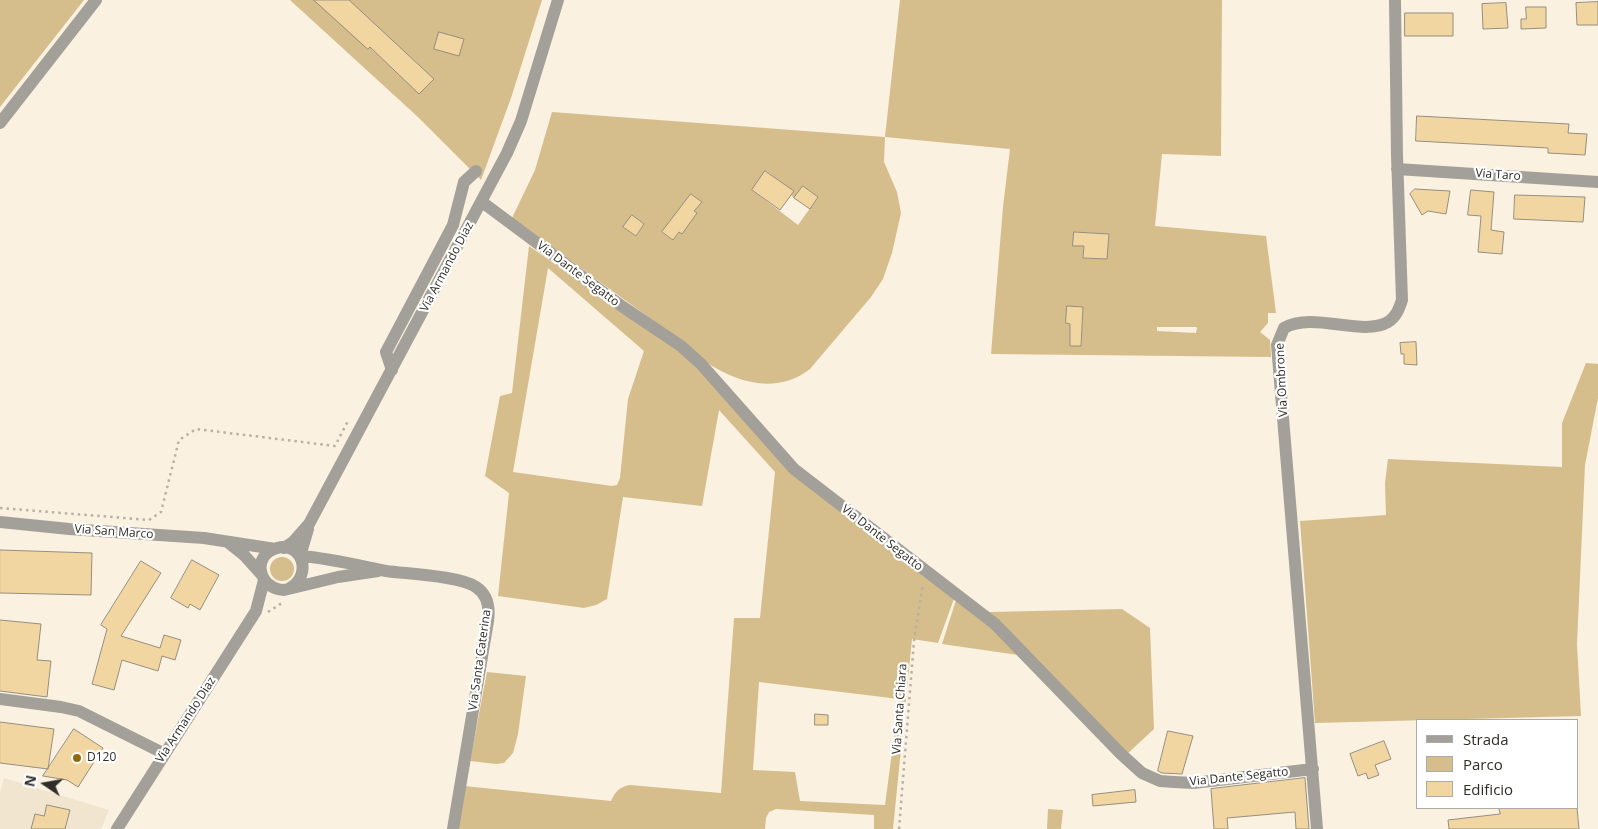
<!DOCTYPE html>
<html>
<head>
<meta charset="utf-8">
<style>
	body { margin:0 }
	#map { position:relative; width:1598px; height:829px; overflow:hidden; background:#faf1e1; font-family:"Open Sans",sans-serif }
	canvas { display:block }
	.legend { position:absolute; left:1416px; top:719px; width:162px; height:90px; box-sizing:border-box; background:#fff; border:1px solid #acaba9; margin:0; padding:6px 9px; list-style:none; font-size:15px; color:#302d27 }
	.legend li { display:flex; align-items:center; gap:10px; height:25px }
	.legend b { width:25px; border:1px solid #acaba9 }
	.north { position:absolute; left:20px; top:759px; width:50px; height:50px; -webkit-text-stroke:4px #fff; paint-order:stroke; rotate:282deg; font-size:14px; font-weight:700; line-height:20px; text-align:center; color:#302d27 }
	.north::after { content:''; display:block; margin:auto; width:18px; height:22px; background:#302d27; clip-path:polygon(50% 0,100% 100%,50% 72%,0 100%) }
</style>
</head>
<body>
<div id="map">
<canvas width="1598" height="829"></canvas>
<ul class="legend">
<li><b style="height:6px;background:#a3a099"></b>Strada</li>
<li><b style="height:14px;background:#d6bd8c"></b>Parco</li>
<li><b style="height:14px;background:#f2d6a2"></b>Edificio</li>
</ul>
<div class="north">N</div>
</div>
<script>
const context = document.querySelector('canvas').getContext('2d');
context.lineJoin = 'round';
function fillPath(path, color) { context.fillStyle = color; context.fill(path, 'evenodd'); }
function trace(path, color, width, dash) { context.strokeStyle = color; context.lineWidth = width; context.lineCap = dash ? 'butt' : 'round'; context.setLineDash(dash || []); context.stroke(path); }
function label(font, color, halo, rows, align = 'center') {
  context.font = font + ' "Open Sans",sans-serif'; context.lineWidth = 4.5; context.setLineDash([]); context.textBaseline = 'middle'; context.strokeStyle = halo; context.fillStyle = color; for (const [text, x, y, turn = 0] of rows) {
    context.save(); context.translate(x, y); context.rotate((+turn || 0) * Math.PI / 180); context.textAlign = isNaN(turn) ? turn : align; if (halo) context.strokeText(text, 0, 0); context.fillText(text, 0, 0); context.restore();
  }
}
fillPath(new Path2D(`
	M 4,778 L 109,810 L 101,829 L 0,829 L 0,792 Z`), '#f1e5cf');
fillPath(new Path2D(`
	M 0,0 L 84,0 L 0,107 Z
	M 290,0 L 542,0 L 511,98 L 481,180 L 419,118 Z
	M 900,0 L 1222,0 L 1221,156 L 1162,154 L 1155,226 L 1266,236 L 1276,313 L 1268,313 L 1268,323 L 1260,332 L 1270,340 L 1271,357 L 991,354 L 1003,207 L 1010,149 L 885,137 L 884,162 L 897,192 L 901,213 L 892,253 L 883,279 L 871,297 L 810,369 C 783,390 751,386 723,372 C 718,369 713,367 709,364 C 704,360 700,355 695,351 L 512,218 L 535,170 L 552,112 L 885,137 ZM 766,171 L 793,191 L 791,195 L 794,198 L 803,186 L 818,197 L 798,225 L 752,190 ZM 691,194 L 701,202 L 694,211 L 697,213 L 682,233 L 679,232 L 673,240 L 662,232 ZM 632,215 L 644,224 L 636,236 L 624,227 ZM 1074,232 L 1109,235 L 1106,259 L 1083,258 L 1084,246 L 1073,245 ZM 1067,306 L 1083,307 L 1081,346 L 1070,346 L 1070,323 L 1066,323 ZM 1157,327 L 1196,327 L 1197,328 L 1196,333 L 1157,331 Z
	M 529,246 L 621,310 L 680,349 L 793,473 L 955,596 L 938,643 L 912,639 L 893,829 L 874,829 L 874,815 L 776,809 L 769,812 L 766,818 L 765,829 L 457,829 L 464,786 L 611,801 C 616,791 619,787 630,785 L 721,793 L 734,618 L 760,618 L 775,472 L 719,410 L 702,506 L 623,497 L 607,599 L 596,605 L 584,608 L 498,596 L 509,493 L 485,476 L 500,396 L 512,393 ZM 548,268 L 644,351 L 628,399 L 620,478 L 617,485 L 612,486 L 513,472 ZM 759,682 L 899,699 L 885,805 L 800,801 L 795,772 L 753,770 Z
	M 1586,363 L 1598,364 L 1598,398 L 1585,465 L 1577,644 L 1581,716 L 1315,723 L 1300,521 L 1386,515 L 1385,483 L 1388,459 L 1562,467 L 1562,423 Z
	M270 569a12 12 0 1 1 24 0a12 12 0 1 1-24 0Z
	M 957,597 L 990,612 L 1122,609 L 1150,628 L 1154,729 L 1125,756 L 1025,656 L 942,644 Z
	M 487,672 L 526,676 L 518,734 L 513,753 L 504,763 L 496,764 L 470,761 Z
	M 1048,809 L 1063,810 L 1061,829 L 1047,829 Z`), '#d6bd8c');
const building = new Path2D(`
	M 314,0 L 349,0 L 434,79 L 419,94 L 370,47 L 368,49 Z
	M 1598,2 L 1598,25 L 1577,25 L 1576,3 Z
	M 1506,3 L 1508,28 L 1483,29 L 1482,4 Z
	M 1526,7 L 1546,7 L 1546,28 L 1521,29 L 1521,19 L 1526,19 Z
	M 1405,13 L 1453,13 L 1453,36 L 1405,36 Z
	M 439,32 L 464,39 L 459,56 L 434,49 Z
	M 1417,116 L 1569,124 L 1568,133 L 1587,134 L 1585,155 L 1548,153 L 1548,148 L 1416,141 Z
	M 765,171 L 794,191 L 780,210 L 752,190 Z
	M 803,186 L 818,197 L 810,209 L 794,198 Z
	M 1415,189 L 1450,191 L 1446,214 L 1428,211 L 1422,215 L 1410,194 Z
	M 1471,190 L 1494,192 L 1491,230 L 1504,232 L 1502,254 L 1478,252 L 1481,216 L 1468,215 Z
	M 691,194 L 702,202 L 694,211 L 697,213 L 682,234 L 679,232 L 673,240 L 662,232 Z
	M 1515,195 L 1585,197 L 1583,222 L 1514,219 Z
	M 632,215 L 644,224 L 636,236 L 623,227 Z
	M 1074,232 L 1109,234 L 1107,259 L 1083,258 L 1084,246 L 1073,246 Z
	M 1067,306 L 1083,307 L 1081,346 L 1070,346 L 1070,324 L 1066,323 Z
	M 1416,342 L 1417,365 L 1404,364 L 1404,354 L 1401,354 L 1400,343 Z
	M 0,550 L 92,553 L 91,595 L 0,593 Z
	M 192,560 L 219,575 L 200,610 L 190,604 L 188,608 L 171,598 Z
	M 141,561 L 161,573 L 121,636 L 160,648 L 164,635 L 181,640 L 175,660 L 162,656 L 158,671 L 122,660 L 114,690 L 92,684 L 107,629 L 101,625 Z
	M 0,620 L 41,624 L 37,660 L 51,661 L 47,697 L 0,691 Z
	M 815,714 L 828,715 L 828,725 L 815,725 Z
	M 0,722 L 54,729 L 48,769 L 0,763 Z
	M 74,729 L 103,748 L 78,787 L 67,780 L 43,776 Z
	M 1168,731 L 1193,736 L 1182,774 L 1162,773 L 1158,771 Z
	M 1384,741 L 1391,759 L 1375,765 L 1379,775 L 1368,779 L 1366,773 L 1358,776 L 1350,754 Z
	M 1305,778 L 1309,829 L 1296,829 L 1295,812 L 1227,818 L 1228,829 L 1214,829 L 1211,789 Z
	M 1135,790 L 1136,802 L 1093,806 L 1092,795 Z
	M 47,805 L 70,810 L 65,829 L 31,829 L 35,814 L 44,816 Z
	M 1499,808 L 1577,808 L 1579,829 L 1449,829 L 1448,820 L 1500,814 Z`);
fillPath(building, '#f2d6a2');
trace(building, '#958e7f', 1);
trace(new Path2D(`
	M 0,508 L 149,520 L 161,512 L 179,440 L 196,429 L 335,446 L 349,419
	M 268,612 L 282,603
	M 899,829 L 914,641 L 923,584`), '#b8b1a5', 2.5, [2.5, 4]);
trace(new Path2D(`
	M 0,123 L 96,0
	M 1397,169 L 1598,182
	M 482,202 L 623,307 L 681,346 L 701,364 L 794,469 L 995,624 L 1121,754 L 1142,773 L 1160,781 L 1174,782 L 1193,783 L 1313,769
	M 392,370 L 386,352 L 453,225 L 464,182 L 476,171
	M 0,522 L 69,529 L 204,538 L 275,549
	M 308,529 L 300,556 C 329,558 357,565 386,571 C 408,574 460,576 476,587 C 488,595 490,607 488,621 L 453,829
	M 229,543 L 244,555 L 262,575
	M 284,548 L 293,542 L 309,524 L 507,153 L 521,121 L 558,0
	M 290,588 C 313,575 302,541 277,548 C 251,555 258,589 284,590 L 338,577 L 378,571
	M 0,699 L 61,707 L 79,711 L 165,754
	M 117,829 L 256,611 L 264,580
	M 1317,829 L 1277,345 L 1284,328 C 1313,311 1362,337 1388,322 C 1396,317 1399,309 1402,300 L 1397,155 L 1395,0`), '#a3a099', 12);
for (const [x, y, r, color] of [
	[77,758,5,"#8f6a0e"]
]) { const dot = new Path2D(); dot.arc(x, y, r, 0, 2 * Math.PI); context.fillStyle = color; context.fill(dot); trace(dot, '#fff', 2); }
label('12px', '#302d27', '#fff', [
	["Via Taro",1498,175,4],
	["Via Armando Diaz",447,267,-62],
	["Via Dante Segatto",578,274,37],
	["Via Ombrone",1282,380,-93],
	["Via San Marco",114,532,4],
	["Via Dante Segatto",882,538,38],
	["Via Santa Caterina",480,660,-82],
	["Via Santa Chiara",900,709,-86],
	["Via Armando Diaz",186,720,-57],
	["Via Dante Segatto",1239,777,-6]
]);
label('12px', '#302d27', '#fff', [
	["D120",87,758]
], 'left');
</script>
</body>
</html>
